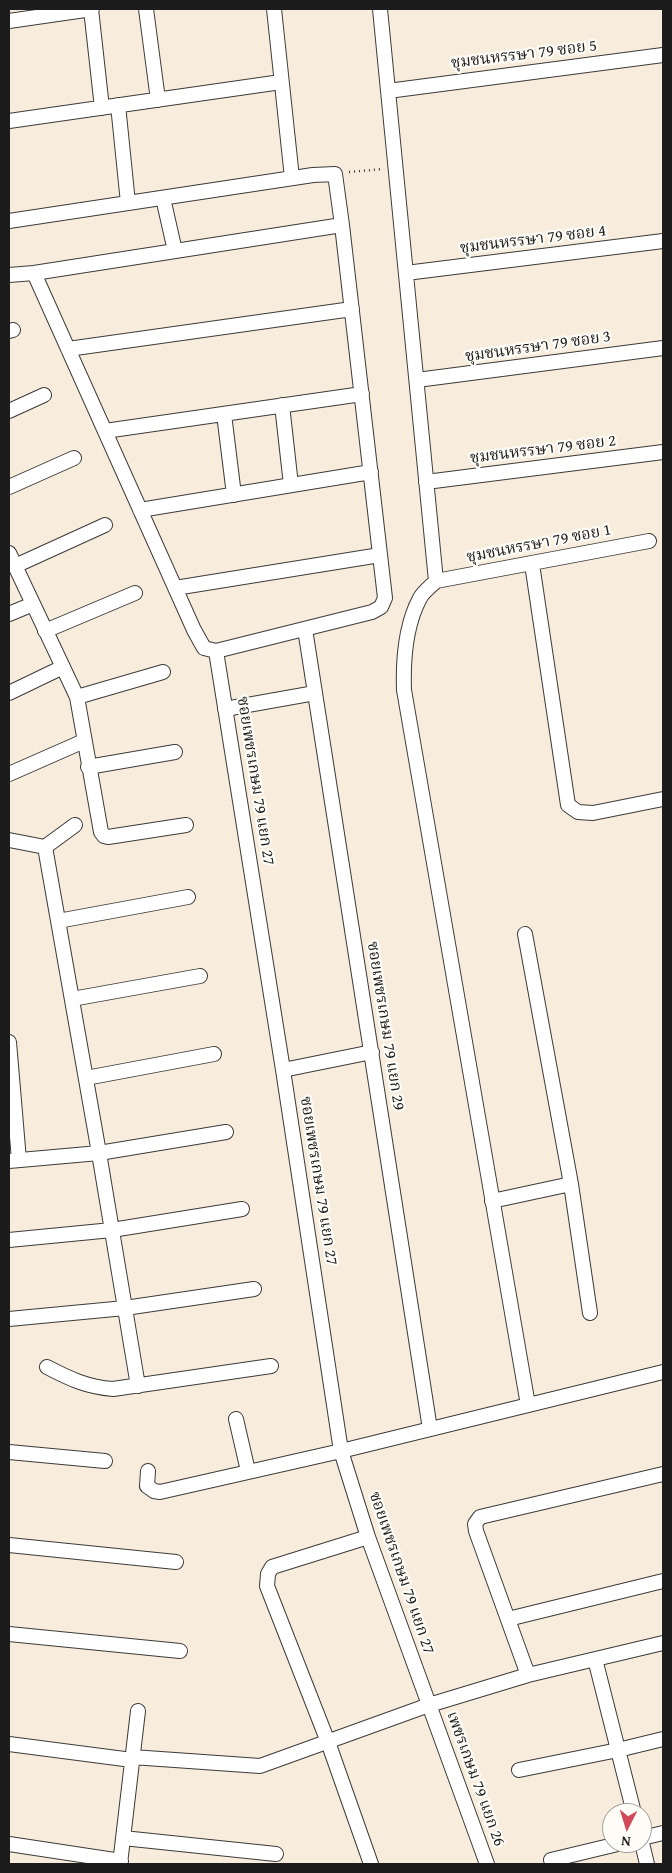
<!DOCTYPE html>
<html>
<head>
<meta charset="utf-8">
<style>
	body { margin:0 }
	#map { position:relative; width:672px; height:1873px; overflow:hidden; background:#f8eddc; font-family:"Gentium Book Plus",serif }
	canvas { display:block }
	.frame { position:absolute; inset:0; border:10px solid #1c1c1c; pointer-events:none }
	.north { position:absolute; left:602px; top:1803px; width:50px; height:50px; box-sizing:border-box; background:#fdfcf7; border:1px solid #a3a29f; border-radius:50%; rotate:185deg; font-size:14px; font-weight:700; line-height:20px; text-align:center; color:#1c1c1c }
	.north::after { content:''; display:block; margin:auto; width:18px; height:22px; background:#d1495b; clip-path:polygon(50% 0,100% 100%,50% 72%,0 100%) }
</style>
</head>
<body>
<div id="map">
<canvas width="672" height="1873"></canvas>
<div class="frame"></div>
<div class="north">N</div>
</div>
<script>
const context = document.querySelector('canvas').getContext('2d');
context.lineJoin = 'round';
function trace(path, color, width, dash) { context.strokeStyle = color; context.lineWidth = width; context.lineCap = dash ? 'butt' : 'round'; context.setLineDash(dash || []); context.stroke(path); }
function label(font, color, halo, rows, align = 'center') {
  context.font = font + ' "Gentium Book Plus","Noto Serif Thai",serif'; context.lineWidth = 4.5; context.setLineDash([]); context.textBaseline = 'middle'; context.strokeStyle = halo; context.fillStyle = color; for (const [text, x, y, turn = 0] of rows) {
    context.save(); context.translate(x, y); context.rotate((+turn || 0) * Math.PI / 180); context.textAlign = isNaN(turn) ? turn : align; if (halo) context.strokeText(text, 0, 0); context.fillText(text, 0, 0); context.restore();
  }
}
const minor = new Path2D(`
	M 91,9 L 102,108
	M 146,9 L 158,100
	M 274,9 L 292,178
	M 380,9 L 436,581 C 431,586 423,592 420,598 C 406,624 403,661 404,690 L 528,1405
	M 9,21 L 92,9
	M 388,91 L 663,55
	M 118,105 L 128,203
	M 9,121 L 281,82
	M 163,198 L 175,251
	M 9,221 L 313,175 L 335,174 L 342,225
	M 406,273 L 663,241
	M 9,275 L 34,273 L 342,225 L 385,598 L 381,607 L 372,612 L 216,651 L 204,648 L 194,630 L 34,273
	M 9,331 L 13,330
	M 68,349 L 352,309
	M 417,380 L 663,348
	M 282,405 L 291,485
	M 9,411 L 44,395
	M 224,414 L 234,495
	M 105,431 L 362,394
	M 426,482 L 663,452
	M 9,487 L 74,458
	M 140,510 L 371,472
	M 9,553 L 77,697 L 101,832 L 104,836 L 108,837 L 186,825
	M 532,564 L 568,805 L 578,812 L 593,813 L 663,799
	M 15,566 L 105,525
	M 436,581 L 649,541
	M 175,588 L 380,555
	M 9,614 L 33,604
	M 305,629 L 430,1429
	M 45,631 L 135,593
	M 216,651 L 283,1070 L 341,1451 L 368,1537 L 487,1864
	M 9,693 L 63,667
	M 77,697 L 163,672
	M 225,709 L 315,693
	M 88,767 L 175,752
	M 9,774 L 84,741
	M 9,840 L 45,847 L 75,825
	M 45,847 L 99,1153 L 138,1386
	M 58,921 L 188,897
	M 525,934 L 571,1184 L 590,1313
	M 72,999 L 200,976
	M 9,1042 L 19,1160
	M 283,1070 L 372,1052
	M 86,1078 L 214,1054
	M 9,1161 L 99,1153 L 226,1132
	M 492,1201 L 571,1184
	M 9,1240 L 112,1230 L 242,1209
	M 9,1319 L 125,1308 L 254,1289
	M 47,1367 C 70,1379 87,1387 113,1389 L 271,1366
	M 236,1419 L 248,1471
	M 9,1452 L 105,1461
	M 148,1471 L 147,1486 L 154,1491 L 160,1492 L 341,1451 L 663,1372
	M 368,1537 L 272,1567 L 268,1574 L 267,1586 L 328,1742 L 371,1864
	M 9,1545 L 176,1562
	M 508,1619 L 663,1581
	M 9,1634 L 180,1651
	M 595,1659 L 634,1813
	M 528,1675 L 476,1531 L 475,1524 L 480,1517 L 663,1474
	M 9,1744 L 132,1760
	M 132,1757 L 260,1766 L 429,1705 L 528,1675 L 663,1643
	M 519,1770 L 618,1750 L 663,1739
	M 123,1838 L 276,1854
	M 642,1838 L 663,1833
	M 642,1843 L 647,1864
	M 9,1844 L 121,1861
	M 551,1860 L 622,1843
	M 120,1864 L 138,1711`);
trace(minor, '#3d3b39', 16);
trace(new Path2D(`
	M 349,172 L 383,169`), '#3d3b39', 2.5, [1, 4]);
trace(minor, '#fff', 14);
label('16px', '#1c1c1c', '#fdfcf7', [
	["ชุมชนหรรษา 79 ซอย 5",524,55,-7],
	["ชุมชนหรรษา 79 ซอย 4",533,240,-7],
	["ชุมชนหรรษา 79 ซอย 3",538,347,-8],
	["ชุมชนหรรษา 79 ซอย 2",543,450,-7],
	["ชุมชนหรรษา 79 ซอย 1",539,544,-11],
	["ซอยเพชรเกษม 79 แยก 27",255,781,81],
	["ซอยเพชรเกษม 79 แยก 29",385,1026,81],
	["ซอยเพชรเกษม 79 แยก 27",318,1181,81],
	["ซอยเพชรเกษม 79 แยก 27",401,1573,71],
	["เพชรเกษม 79 แยก 26",475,1779,70]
]);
</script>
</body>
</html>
